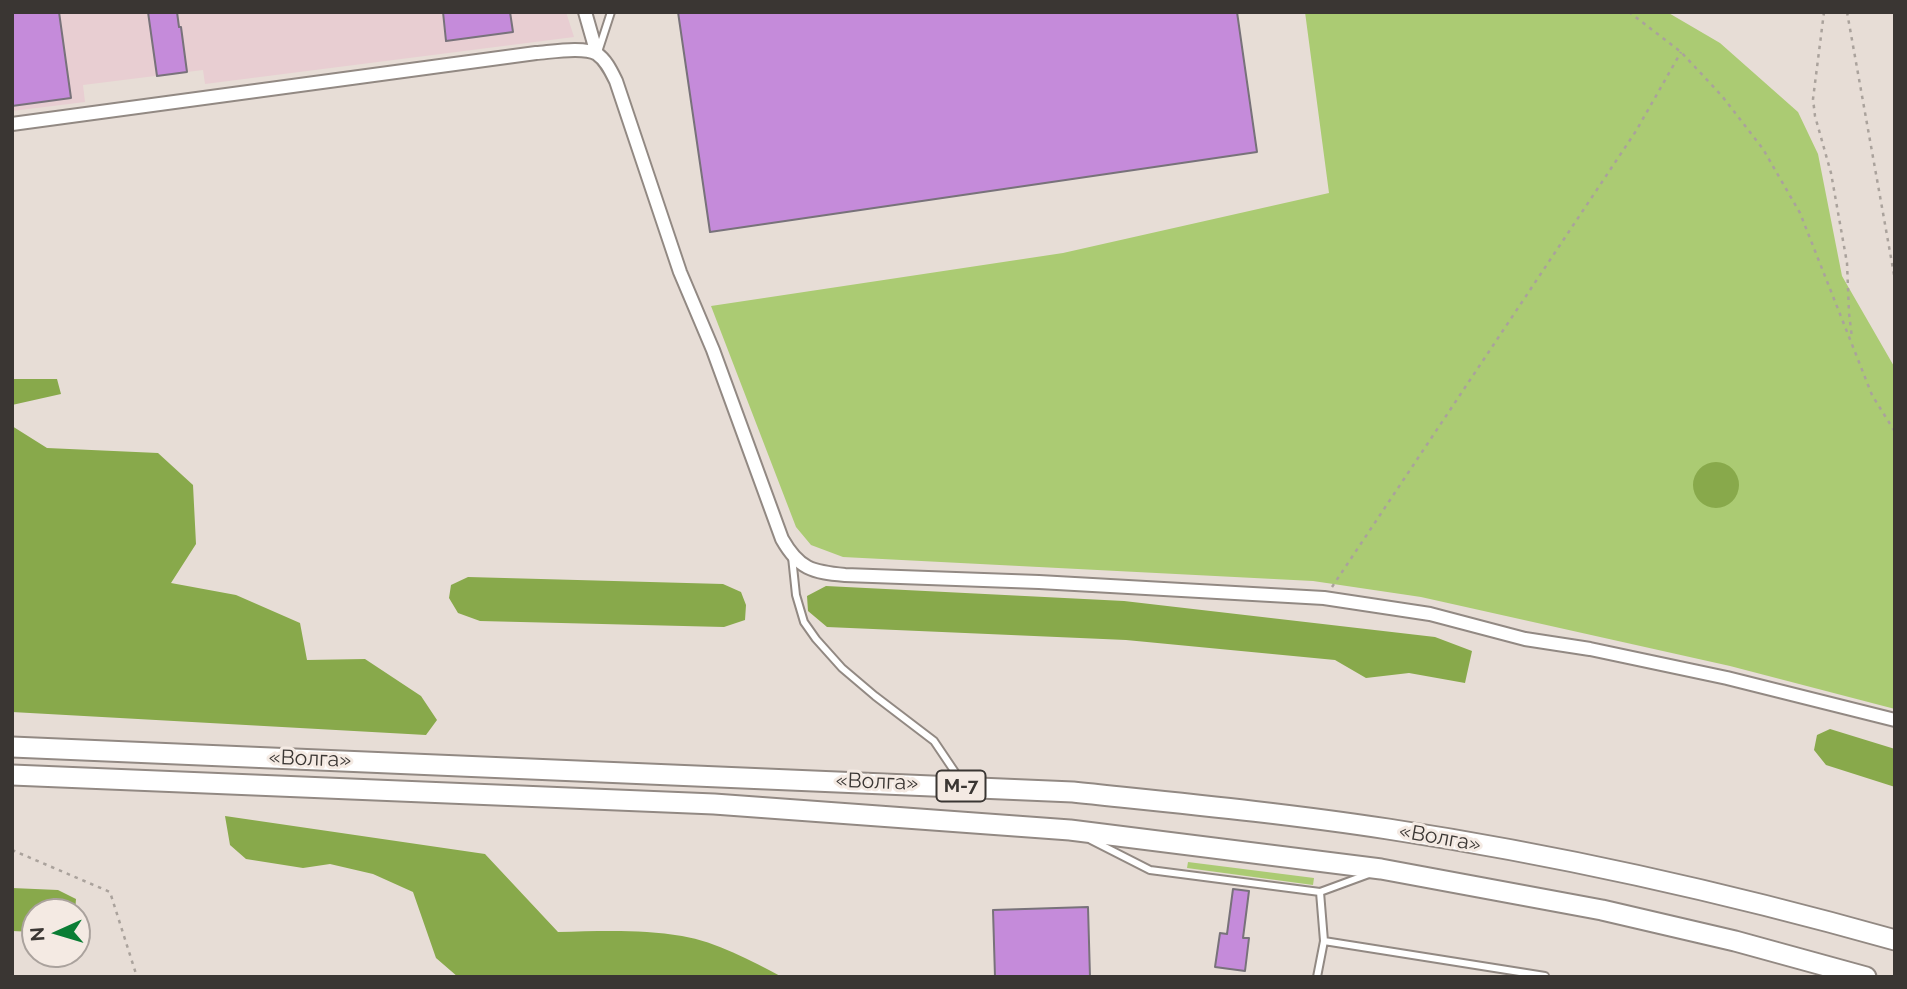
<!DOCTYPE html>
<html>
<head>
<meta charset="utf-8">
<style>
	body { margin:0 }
	#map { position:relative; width:1907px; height:989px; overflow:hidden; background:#e7ddd6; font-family:Raleway,sans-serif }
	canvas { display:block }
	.frame { position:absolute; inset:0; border:14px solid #3a3633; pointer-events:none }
	.north { position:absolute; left:21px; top:898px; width:70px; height:70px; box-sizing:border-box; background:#f4eae3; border:2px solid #aaa29d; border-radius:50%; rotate:266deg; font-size:19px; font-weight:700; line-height:28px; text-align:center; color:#3a3633 }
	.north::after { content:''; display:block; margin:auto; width:24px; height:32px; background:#0a7d34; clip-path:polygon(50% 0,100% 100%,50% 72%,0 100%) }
</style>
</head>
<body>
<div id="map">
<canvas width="1907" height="989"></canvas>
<div class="frame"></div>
<div class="north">N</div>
</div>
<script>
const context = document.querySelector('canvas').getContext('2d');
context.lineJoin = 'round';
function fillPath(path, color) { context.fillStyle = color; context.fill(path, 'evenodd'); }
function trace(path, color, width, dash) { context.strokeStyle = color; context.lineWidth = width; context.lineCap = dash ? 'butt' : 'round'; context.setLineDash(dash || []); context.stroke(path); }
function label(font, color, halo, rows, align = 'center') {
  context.font = font + ' Raleway,sans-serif'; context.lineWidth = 6; context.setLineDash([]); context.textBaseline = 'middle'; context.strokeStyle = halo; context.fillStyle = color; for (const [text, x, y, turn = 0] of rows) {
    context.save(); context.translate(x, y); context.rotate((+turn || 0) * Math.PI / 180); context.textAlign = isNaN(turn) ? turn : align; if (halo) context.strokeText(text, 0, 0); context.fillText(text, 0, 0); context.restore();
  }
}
fillPath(new Path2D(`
	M 12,12 L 566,12 L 574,37 L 205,84 L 203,70 L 83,85 L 85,102 L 12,111 Z`), '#e8ced2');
fillPath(new Path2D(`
	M 1305,12 L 1667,12 L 1720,43 L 1798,112 L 1818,154 L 1842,276 L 1895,368 L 1895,709 L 1730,666 L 1421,597 L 1313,581 L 843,557 L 811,545 L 796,527 L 711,306 L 1063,253 L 1329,193 Z
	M 1188,862 L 1314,878 L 1313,885 L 1187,868 Z`), '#abcb73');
fillPath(new Path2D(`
	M 12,379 L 57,379 L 61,394 L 12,405 Z
	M 12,426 L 47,448 L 158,453 L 193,485 L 196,544 L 171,583 L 236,595 L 300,623 L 307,660 L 365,659 L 421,696 L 437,720 L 426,735 L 12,712 Z
	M1693 485a23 23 0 1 1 46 0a23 23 0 1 1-46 0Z
	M 468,577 L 723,584 L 741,592 L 746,605 L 745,620 L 724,627 L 480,621 L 458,613 L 449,598 L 451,585 Z
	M 826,586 L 1124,601 L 1435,637 L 1472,651 L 1465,683 L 1409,673 L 1366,678 L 1335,660 L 1126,640 L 827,627 L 808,611 L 807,596 Z
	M 1830,729 L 1895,749 L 1895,787 L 1826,765 L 1814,750 L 1817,735 Z
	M 225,816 L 485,854 L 558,932 C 599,931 641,929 682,936 C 717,942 750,960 782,977 L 458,977 L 436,958 L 413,892 L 373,874 L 330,864 L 303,868 L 246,859 L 230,845 Z
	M 12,888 L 58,890 L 76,899 L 75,912 L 35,912 L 35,932 L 12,931 Z`), '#88a94b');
const building = new Path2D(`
	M 12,12 L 59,12 L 71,98 L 12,106 Z
	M 148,12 L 177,12 L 179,27 L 181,27 L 187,72 L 157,76 Z
	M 443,12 L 510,12 L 513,32 L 446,41 Z
	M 678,12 L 1237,12 L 1257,152 L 710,232 Z
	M 1233,889 L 1249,891 L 1243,938 L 1249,938 L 1245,971 L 1215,967 L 1220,933 L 1227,934 Z
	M 1088,907 L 1090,977 L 995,977 L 993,910 Z`);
fillPath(building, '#c58bda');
trace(building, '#78727a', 2);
const service = new Path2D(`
	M 598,52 L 611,12
	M 792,557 L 796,595 L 804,622 L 816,639 L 842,668 L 875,696 L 934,741 L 963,784
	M 1091,840 L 1150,870 L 1320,892 L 1369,874
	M 1324,941 L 1545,976
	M 1317,977 L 1324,941 L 1320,892`);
const minor = new Path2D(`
	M 585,12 L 597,54
	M 12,124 L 536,53 C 551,52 584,46 597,54 C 606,60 611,71 616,81 L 680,272 L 713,350 L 782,539 C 799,569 812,572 845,575 L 1039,582 L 1324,598 L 1430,614 L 1525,639 L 1590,649 L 1727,678 L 1895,720`);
const trunk = new Path2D(`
	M 12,747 L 1073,792 C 1178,803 1284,813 1388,829 C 1559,855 1728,893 1895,940
	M 12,775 L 714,804 L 1070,830 L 1381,869 L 1602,910 L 1735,941 L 1866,977`);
trace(service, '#928983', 10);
trace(minor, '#928983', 16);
trace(trunk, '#928983', 23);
trace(new Path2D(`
	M 1629,12 L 1681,52 L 1722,96 L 1763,149 L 1800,213 L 1872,395 L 1895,432
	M 1824,12 L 1813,99 L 1815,116 L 1831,173 L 1847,263 L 1849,313 L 1852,338
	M 1847,12 L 1895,280
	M 1332,587 L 1636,131 L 1681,52
	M 12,850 L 110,892 L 137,977`), '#aaa29c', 2.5, [3.5, 5]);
trace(service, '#fff', 6);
trace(minor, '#fff', 12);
trace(trunk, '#fff', 19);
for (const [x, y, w] of [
	[961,786,49]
]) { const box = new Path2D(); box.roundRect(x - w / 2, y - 15.5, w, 31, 5); context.fillStyle = '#f4eae3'; context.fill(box); trace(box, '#3a3633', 2); }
label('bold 19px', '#3a3633', null, [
	["М-7",961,786]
]);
label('21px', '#3a3633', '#f4eae3', [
	["«Волга»",310,759,2],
	["«Волга»",877,782,2],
	["«Волга»",1440,838,10]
]);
</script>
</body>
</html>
